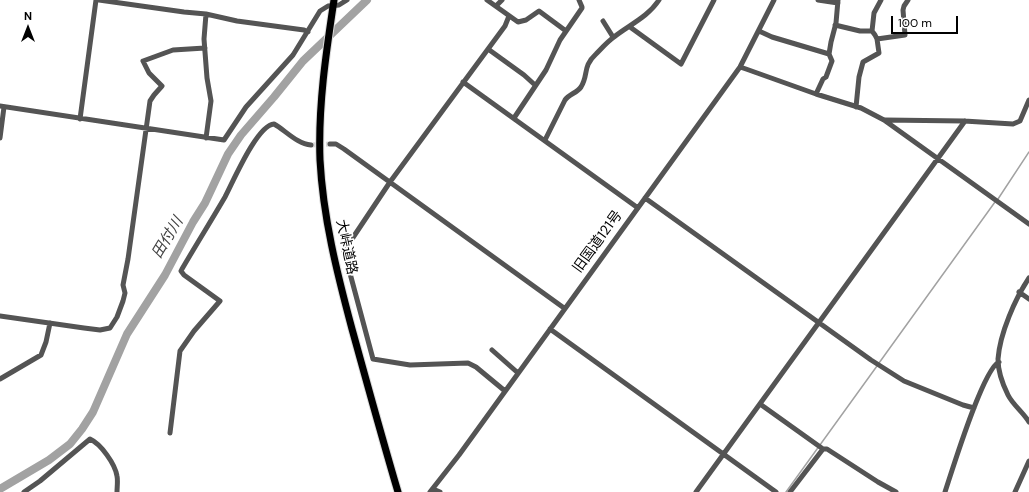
<!DOCTYPE html>
<html>
<head>
<meta charset="utf-8">
<style>
	body { margin:0 }
	#map { position:relative; width:1029px; height:492px; overflow:hidden; background:#fff; font-family:"DM Sans",sans-serif }
	canvas { display:block }
	.north { position:absolute; left:8px; top:8px; width:40px; height:40px; -webkit-text-stroke:3px #fff; paint-order:stroke; rotate:0deg; font-size:11px; font-weight:700; line-height:16px; text-align:center; color:#000 }
	.north::after { content:''; display:block; margin:auto; width:14px; height:18px; background:#000; clip-path:polygon(50% 0,100% 100%,50% 72%,0 100%) }
	.scale { position:absolute; left:891px; top:16px; width:67px; height:18px; box-sizing:border-box; border:2px solid #000; border-top:0; padding-left:5px; font-size:12px; line-height:14px; white-space:nowrap; color:#000; -webkit-text-stroke:3px #fff; paint-order:stroke }
</style>
</head>
<body>
<div id="map">
<canvas width="1029" height="492"></canvas>
<div class="north">N</div>
<div class="scale">100 m</div>
</div>
<script>
const context = document.querySelector('canvas').getContext('2d');
context.lineJoin = 'round';
function trace(path, color, width, dash) { context.strokeStyle = color; context.lineWidth = width; context.lineCap = dash ? 'butt' : 'round'; context.setLineDash(dash || []); context.stroke(path); }
function label(font, color, halo, rows, align = 'center') {
  context.font = font + ' "DM Sans","Noto Sans JP",sans-serif'; context.lineWidth = 3.5; context.setLineDash([]); context.textBaseline = 'middle'; context.strokeStyle = halo; context.fillStyle = color; for (const [text, x, y, turn = 0] of rows) {
    context.save(); context.translate(x, y); context.rotate((+turn || 0) * Math.PI / 180); context.textAlign = isNaN(turn) ? turn : align; if (halo) context.strokeText(text, 0, 0); context.fillText(text, 0, 0); context.restore();
  }
}
trace(new Path2D(`
	M 998,199 L 1029,152
	M 879,363 L 995,202
	M 786,492 L 877,366`), '#a2a2a2', 1.5);
trace(new Path2D(`
	M 0,489 L 49,460 L 70,444 L 82,429 L 93,412 L 127,334 L 165,275 L 193,222 L 205,203 L 228,154 L 241,135 L 274,97 L 303,61 L 367,0`), '#a2a2a2', 8);
trace(new Path2D(`
	M 311,145 L 330,144`), '#d9d9d9', 5, [5, 2.5]);
const highway = new Path2D(`
	M 334,0 C 326,53 318,106 320,160 C 323,217 337,273 352,329 C 367,383 382,438 398,492`);
trace(highway, '#dbdbdb', 9);
trace(new Path2D(`
	M 99,0 L 184,12 L 206,14 L 237,21 L 304,30 L 308,32
	M 487,0 L 518,22 L 526,20 L 539,11 L 566,31
	M 818,0 L 838,3
	M 496,6 L 502,0
	M 206,14 L 204,39 L 207,78 L 211,101 L 206,138
	M 603,21 L 613,37
	M 835,25 L 860,31 L 872,31 L 875,35 L 877,39
	M 630,27 L 681,64 L 714,0
	M 759,31 L 772,37 L 829,54
	M 872,31 L 874,13 L 881,0
	M 488,49 L 524,75 L 535,85
	M 740,67 L 746,69 L 816,94 L 861,108 L 884,120 L 1029,224
	M 463,82 L 638,208
	M 816,94 L 823,79 L 826,77 L 832,61 L 829,54 L 831,42 L 836,23 L 838,0
	M 0,106 L 224,140 L 246,107 L 293,55 L 320,11 L 328,6 L 339,5 L 347,0
	M 856,107 L 859,77 L 863,62 L 879,53 L 877,39 L 905,35 L 903,10 L 904,6 L 908,0
	M 514,118 L 546,70 L 560,40 L 582,8 L 582,7 L 579,0
	M 80,119 L 96,0
	M 885,120 L 964,121 L 1013,124 L 1020,121 L 1029,100
	M 0,138 L 4,107
	M 545,140 L 565,100 C 569,94 577,93 581,87 C 589,74 582,67 596,54 C 602,48 607,42 614,37 C 629,25 648,17 659,0
	M 330,144 L 336,144 L 344,149 L 564,308
	M 645,198 L 871,360 L 904,381 L 963,405 L 974,408
	M 1029,278 C 1015,299 1000,333 998,359 C 998,370 1003,385 1008,395 C 1013,405 1023,412 1029,422
	M 1019,292 L 1029,299
	M 0,316 L 84,328 L 100,330 L 110,328 L 117,317 L 123,301 L 125,293 L 123,285 L 128,259 L 150,101 L 154,95 L 162,86 L 149,73 L 143,61 L 173,50 L 205,48
	M 550,329 L 776,492
	M 492,350 L 518,373
	M 0,379 L 41,355 L 46,342 L 50,323
	M 505,391 L 476,367 L 468,363 L 410,365 L 373,359 L 344,251 L 390,182 L 505,26 L 509,16
	M 760,404 L 823,449 L 827,449 L 878,482 L 896,492
	M 170,433 L 180,351 L 194,331 L 220,301 L 184,275 L 181,271 L 182,269 C 196,245 211,221 225,197 C 233,182 257,125 274,124 C 285,130 297,144 311,145
	M 433,489 L 440,492
	M 24,492 L 40,481 L 90,439 C 101,444 115,464 117,476 C 118,481 117,487 117,492
	M 430,492 L 459,455 L 740,67 L 774,0
	M 696,492 L 965,121
	M 790,492 L 823,449
	M 945,492 C 952,471 983,369 999,362
	M 1015,492 L 1029,461`), '#545454', 5);
trace(highway, '#000', 7);
label('14px', '#000', '#fff', [
	["旧国道121号",598,242,-54],
	["大峠道路",346,247,78]
]);
label('italic 15px', '#434343', '#fff', [
	["田付川",168,238,-59]
]);
</script>
</body>
</html>
